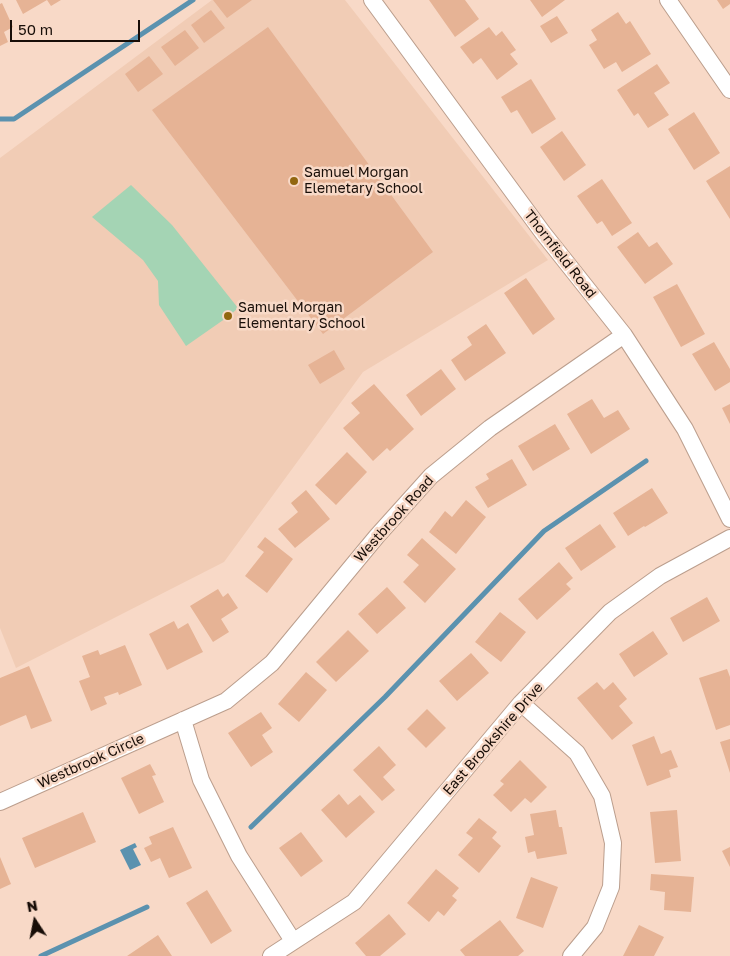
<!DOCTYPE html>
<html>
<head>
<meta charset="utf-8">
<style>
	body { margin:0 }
	#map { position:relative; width:730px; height:956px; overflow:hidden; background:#f8d9c7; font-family:"Golos Text",sans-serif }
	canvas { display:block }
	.north { position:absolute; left:10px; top:896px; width:50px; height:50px; -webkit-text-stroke:4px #f8d9c7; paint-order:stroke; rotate:349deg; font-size:14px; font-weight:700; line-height:20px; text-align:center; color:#180e08 }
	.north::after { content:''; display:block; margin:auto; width:18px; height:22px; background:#180e08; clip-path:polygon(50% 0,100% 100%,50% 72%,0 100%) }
	.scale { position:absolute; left:10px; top:20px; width:130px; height:22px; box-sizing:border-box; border:2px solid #180e08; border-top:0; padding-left:6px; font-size:15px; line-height:18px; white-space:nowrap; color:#180e08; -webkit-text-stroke:4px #f8d9c7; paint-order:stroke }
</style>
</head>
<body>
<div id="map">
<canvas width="730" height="956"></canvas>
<div class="north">N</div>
<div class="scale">50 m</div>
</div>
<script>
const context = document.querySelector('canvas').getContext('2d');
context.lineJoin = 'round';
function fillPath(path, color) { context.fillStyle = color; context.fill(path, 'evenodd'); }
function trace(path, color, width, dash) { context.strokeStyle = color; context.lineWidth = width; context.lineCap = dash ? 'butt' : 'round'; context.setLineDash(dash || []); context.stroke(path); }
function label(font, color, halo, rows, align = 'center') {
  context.font = font + ' "Golos Text",sans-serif'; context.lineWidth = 5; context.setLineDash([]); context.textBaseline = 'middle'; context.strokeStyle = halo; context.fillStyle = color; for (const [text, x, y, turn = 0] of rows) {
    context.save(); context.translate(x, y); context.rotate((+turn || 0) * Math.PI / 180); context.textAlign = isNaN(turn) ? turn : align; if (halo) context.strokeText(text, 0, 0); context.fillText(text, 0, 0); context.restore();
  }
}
fillPath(new Path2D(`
	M 212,0 L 345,0 L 548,260 L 363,372 L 224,562 L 16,668 L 0,628 L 0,158 Z`), '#f1ccb5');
fillPath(new Path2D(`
	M 131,185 L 172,225 L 238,308 L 229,316 L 186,346 L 159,305 L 158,281 L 143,260 L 92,217 Z`), '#a4d4b4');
fillPath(new Path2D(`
	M 135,843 L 137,847 L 133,849 L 141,865 L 130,870 L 120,850 Z`), '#5b92af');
trace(new Path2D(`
	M 0,119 L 14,119 L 193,0
	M 251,827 L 385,697 L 544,531 L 646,461
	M 41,956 L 147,907`), '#5b92af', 5);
fillPath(new Path2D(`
	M 16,0 L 61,0 L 51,6 L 47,0 L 23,14 Z
	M 213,0 L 252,0 L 227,18 Z
	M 429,0 L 465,0 L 479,19 L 455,37 Z
	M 530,0 L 565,0 L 542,17 Z
	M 717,0 L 730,0 L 730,4 L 723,9 Z
	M 2,3 L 13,27 L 4,32 L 8,42 L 0,46 L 0,4 Z
	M 211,10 L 225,28 L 204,43 L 191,25 Z
	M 618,12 L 626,24 L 630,21 L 651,54 L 622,72 L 616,62 L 604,69 L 589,45 L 597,40 L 591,30 Z
	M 557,16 L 568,33 L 551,43 L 540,26 Z
	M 268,27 L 433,252 L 323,334 L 152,110 Z
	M 489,27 L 496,36 L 502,31 L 516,50 L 510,54 L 518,64 L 497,80 L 481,58 L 473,64 L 460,47 Z
	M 185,30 L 199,48 L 175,66 L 161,47 Z
	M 149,56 L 163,74 L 138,92 L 125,74 Z
	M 657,64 L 670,83 L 654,93 L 669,115 L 648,128 L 638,113 L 634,116 L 617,90 Z
	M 531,79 L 556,119 L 532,134 L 517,110 L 511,113 L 501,97 Z
	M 694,112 L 720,153 L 694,170 L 668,129 Z
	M 562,131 L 586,165 L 564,181 L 540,147 Z
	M 730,166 L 730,219 L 706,181 Z
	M 602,179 L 632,223 L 612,236 L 602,221 L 597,224 L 577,196 Z
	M 638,232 L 649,247 L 657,242 L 673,264 L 645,284 L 617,247 Z
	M 526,278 L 555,319 L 533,335 L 504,293 Z
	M 677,284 L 705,334 L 681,347 L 653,297 Z
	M 486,324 L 506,353 L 465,381 L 451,360 L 472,345 L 467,337 Z
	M 714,342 L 730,369 L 730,382 L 715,391 L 692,354 Z
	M 334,350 L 345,369 L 320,384 L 308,365 Z
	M 441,369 L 456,389 L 421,416 L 406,395 Z
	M 374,384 L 414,429 L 390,451 L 387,448 L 373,461 L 343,428 L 360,413 L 351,403 Z
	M 592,399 L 604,418 L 618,410 L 630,429 L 591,454 L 567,414 Z
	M 730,404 L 730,424 L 722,408 Z
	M 555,424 L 570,449 L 533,471 L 518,446 Z
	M 347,452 L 367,472 L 336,505 L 315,485 Z
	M 512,459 L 527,485 L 488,508 L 475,487 L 489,479 L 486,474 Z
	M 652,488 L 668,513 L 645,527 L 644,526 L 628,536 L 613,513 Z
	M 306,490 L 330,519 L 295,548 L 278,529 L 298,512 L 291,503 Z
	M 466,500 L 486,517 L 456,554 L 429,532 L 445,511 L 452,517 Z
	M 600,524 L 616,547 L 581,571 L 565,548 Z
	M 265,537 L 293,559 L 267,593 L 245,576 L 264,552 L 257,547 Z
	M 422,538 L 456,569 L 425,603 L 403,582 L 419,565 L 407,555 Z
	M 559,562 L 573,578 L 566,584 L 571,589 L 537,620 L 518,599 Z
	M 387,587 L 406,608 L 377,634 L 358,614 Z
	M 218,589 L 223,597 L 228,593 L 238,608 L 221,619 L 229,632 L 213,642 L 190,606 Z
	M 707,597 L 720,621 L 683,642 L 670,618 Z
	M 500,612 L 526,632 L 501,662 L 475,642 Z
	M 174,621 L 178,629 L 188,623 L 203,652 L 167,670 L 149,634 Z
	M 348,630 L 369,651 L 336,682 L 316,662 Z
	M 653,631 L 668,654 L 634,677 L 619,654 Z
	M 125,645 L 142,685 L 119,695 L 118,692 L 104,697 L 107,704 L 91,711 L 79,681 L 90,677 L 82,656 L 98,650 L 100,655 Z
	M 471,653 L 489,673 L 457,701 L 439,681 Z
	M 29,666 L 52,721 L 31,729 L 26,715 L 0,726 L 0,678 Z
	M 727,669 L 730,677 L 730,725 L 716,730 L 699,678 Z
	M 306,672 L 327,690 L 299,722 L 278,704 Z
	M 597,682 L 604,690 L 613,682 L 627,699 L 619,706 L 633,723 L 612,740 L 577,698 Z
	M 427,709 L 446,728 L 426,748 L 407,729 Z
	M 261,712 L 272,728 L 262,735 L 273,752 L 251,767 L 228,733 Z
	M 654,736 L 661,754 L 671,750 L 678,767 L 669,770 L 671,777 L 647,786 L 632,745 Z
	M 730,739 L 730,773 L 720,742 Z
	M 379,746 L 396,765 L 383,777 L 395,790 L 382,801 L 353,770 Z
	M 520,760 L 547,787 L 531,803 L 525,798 L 511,812 L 493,795 L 504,784 L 500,781 Z
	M 150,764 L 156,775 L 152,776 L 164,802 L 139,814 L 121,778 Z
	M 339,794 L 348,805 L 360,795 L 375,812 L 346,838 L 321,810 Z
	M 556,810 L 559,827 L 562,827 L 567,854 L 537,859 L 535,851 L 528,853 L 525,837 L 534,835 L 530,814 Z
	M 677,810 L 681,861 L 655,863 L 650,812 Z
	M 83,812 L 96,842 L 35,868 L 22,838 Z
	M 479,818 L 497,832 L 492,838 L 501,846 L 479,873 L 458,855 L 473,838 L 466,833 Z
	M 173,827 L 192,868 L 169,878 L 160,858 L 151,862 L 144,848 L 152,844 L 149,837 Z
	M 301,832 L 323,861 L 301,877 L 279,848 Z
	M 730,847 L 730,867 L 722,851 Z
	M 0,857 L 11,884 L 0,889 Z
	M 436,869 L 459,888 L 452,896 L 457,900 L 444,916 L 438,911 L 429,922 L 407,903 Z
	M 651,874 L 694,877 L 691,912 L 664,910 L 665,892 L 650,890 Z
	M 531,877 L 558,887 L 543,928 L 516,918 Z
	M 207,890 L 232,931 L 211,944 L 186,903 Z
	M 389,914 L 406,934 L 380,956 L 366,956 L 355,943 Z
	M 500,920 L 524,951 L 518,956 L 465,956 L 460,950 Z
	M 639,925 L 664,937 L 654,956 L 623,956 Z
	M 158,935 L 172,956 L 127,956 Z`), '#e6b395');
const minor = new Path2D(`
	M 372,0 L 543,233 L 624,335 L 685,429 L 730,519
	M 668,0 L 730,90
	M 521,703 L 577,753 L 602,796 L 613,843 L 611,887 L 595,927 L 571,956
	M 183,720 L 201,780 L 239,856 L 293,941
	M 0,802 L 226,701 L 272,663 L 377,536 L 431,476 L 490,428 L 624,335
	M 271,956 L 354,902 L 521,703 L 610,612 L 660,576 L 730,538`);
trace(minor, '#bb9e8d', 18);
trace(minor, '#fff', 16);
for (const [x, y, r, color] of [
	[294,181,5,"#91660f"],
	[228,316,5,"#91660f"]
]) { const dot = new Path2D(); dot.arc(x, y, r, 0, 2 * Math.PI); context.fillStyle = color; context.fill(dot); trace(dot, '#f8d9c7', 2); }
label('14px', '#180e08', '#f8d9c7', [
	["Samuel Morgan",304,173],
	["Elemetary School",304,189],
	["Samuel Morgan",238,308],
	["Elementary School",238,324]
], 'left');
label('14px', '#180e08', '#f8d9c7', [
	["Thornfield Road",560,254,52],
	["Westbrook Road",394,519,-48],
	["East Brookshire Drive",493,739,-49],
	["Westbrook Circle",91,761,-24]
]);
</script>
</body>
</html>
